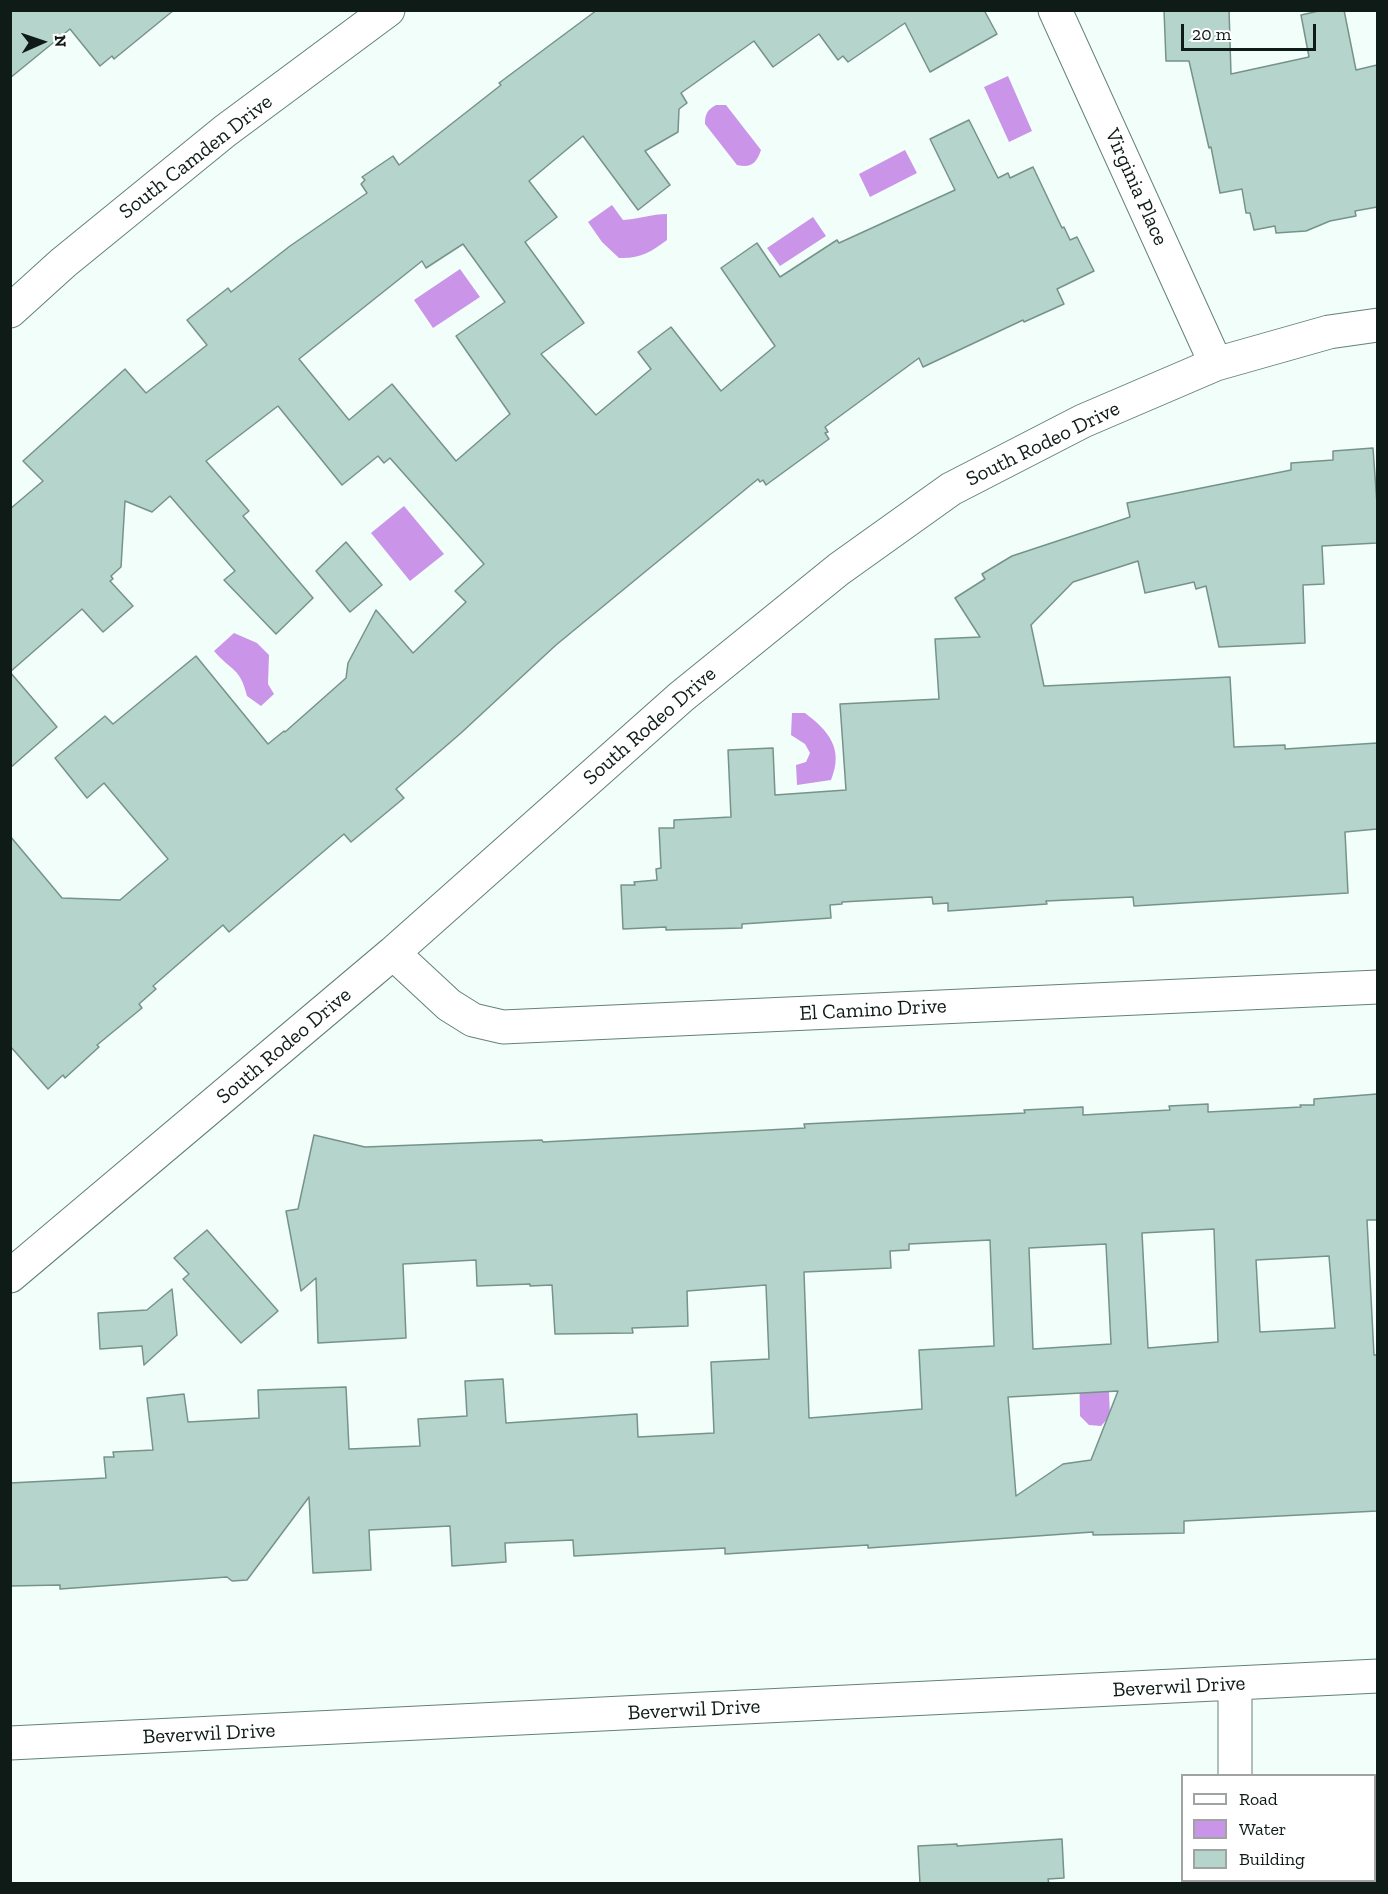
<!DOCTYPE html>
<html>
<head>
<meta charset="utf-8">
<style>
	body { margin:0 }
	#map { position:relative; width:1388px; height:1894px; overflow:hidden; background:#f1fef9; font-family:"Zilla Slab",serif }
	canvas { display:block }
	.frame { position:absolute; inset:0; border:12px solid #0f1b17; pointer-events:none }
	.legend { position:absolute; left:1181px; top:1774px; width:195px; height:108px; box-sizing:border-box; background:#fff; border:2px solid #9fa4a2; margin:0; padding:8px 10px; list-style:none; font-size:18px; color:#0f1b17 }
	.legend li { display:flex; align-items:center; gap:12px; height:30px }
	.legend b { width:30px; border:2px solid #9fa4a2 }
	.north { position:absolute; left:12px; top:12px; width:60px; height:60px; -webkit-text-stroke:4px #fff; paint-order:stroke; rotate:87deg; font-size:16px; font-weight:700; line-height:24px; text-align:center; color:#0f1b17 }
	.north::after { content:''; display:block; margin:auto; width:21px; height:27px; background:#0f1b17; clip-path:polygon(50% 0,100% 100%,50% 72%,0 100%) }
	.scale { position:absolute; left:1181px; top:24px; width:135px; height:27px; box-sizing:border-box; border:3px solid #0f1b17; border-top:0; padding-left:8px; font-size:18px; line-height:21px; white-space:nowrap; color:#0f1b17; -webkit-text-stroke:4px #fff; paint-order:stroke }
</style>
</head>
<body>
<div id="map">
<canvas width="1388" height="1894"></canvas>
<div class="frame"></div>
<ul class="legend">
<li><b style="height:8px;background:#fff"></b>Road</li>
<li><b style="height:16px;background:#ca95e9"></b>Water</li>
<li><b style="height:16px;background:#b5d4cb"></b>Building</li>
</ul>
<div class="north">N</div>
<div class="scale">20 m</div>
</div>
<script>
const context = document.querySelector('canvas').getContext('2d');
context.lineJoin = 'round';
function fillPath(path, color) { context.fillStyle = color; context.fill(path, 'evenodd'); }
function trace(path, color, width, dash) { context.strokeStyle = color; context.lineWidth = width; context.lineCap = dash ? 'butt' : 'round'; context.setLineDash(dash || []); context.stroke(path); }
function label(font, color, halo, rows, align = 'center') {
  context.font = font + ' "Zilla Slab",serif'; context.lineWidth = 5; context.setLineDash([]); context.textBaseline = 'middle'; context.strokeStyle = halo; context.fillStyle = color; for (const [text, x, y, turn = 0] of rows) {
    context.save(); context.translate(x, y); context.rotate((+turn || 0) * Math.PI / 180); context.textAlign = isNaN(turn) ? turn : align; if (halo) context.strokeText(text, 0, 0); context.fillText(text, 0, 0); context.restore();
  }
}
fillPath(new Path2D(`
	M 1008,76 L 1032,131 L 1009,142 L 984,87 Z
	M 716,105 L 726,105 L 761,150 C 756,164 751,168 737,165 L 705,124 C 705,114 707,110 716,105 Z
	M 905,150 L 917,173 L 870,197 L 859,174 Z
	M 612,205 L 623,220 C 638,219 652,214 667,214 L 667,240 C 651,252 640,259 619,258 L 602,242 L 588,222 Z
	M 813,217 L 826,236 L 780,266 L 767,248 Z
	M 460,269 L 480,297 L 433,328 L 414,300 Z
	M 404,506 L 444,554 L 410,581 L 371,533 Z
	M 234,633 L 257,643 L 269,655 L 268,684 L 274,694 L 261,706 L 247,696 C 240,667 231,671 214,651 Z
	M 792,713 L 805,713 C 829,731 844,749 831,780 L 797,785 L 796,765 L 806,762 L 810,753 L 805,744 L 791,735 Z
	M 1079,1360 L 1108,1370 L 1110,1416 L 1101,1426 L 1089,1425 L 1080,1416 Z`), '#ca95e9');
const building = new Path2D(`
	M 10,10 L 174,10 L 114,59 L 112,56 L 100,66 L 70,29 L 10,78 Z
	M 597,10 L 984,10 L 997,34 L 930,72 L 905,23 L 848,62 L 843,56 L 838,60 L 819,34 L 773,67 L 754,41 L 681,93 L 687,103 L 679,109 L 678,132 L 645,151 L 670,185 L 638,210 L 583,136 L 529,181 L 557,217 L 525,242 L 584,323 L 541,354 L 596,415 L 651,369 L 638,352 L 671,327 L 721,391 L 775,346 L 721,268 L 757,243 L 780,277 L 837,240 L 839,243 L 955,190 L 930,139 L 969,120 L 998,178 L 1008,173 L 1010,178 L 1033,167 L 1062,228 L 1064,227 L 1070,240 L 1077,237 L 1094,271 L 1057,289 L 1064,304 L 1024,322 L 1023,320 L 923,367 L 919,358 L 825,427 L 828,432 L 825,433 L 829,439 L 766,485 L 763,480 L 760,482 L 758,479 L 556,645 L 461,733 L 396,789 L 404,798 L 351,842 L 344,834 L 229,932 L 223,925 L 153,986 L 156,989 L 139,1004 L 142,1008 L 97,1045 L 99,1047 L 65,1078 L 63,1075 L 48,1089 L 10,1046 L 10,836 L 62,898 L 120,900 L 168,859 L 104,783 L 87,798 L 55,758 L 105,716 L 113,724 L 196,656 L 268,744 L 284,731 L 285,732 L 346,678 L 348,663 L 376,610 L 413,653 L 466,602 L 455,591 L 484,564 L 390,458 L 384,463 L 378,456 L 342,485 L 278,406 L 206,461 L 249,511 L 243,516 L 313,598 L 276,634 L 224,580 L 235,571 L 170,496 L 152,512 L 125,501 L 121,567 L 111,576 L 113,579 L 110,581 L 133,606 L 103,632 L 82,609 L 10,672 L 10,509 L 43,481 L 23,461 L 125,369 L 146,393 L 207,345 L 187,320 L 228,288 L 231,292 L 290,246 L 367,193 L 361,184 L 365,180 L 362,177 L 393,156 L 399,165 L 501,85 L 499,83 ZM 463,244 L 505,302 L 456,336 L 510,414 L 456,461 L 392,384 L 349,420 L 299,359 L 422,261 L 426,268 Z
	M 1164,10 L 1229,10 L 1231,74 L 1309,57 L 1301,15 L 1323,10 L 1344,10 L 1356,70 L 1377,65 L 1377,207 L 1355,211 L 1356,216 L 1330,221 L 1306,231 L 1276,233 L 1275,226 L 1254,230 L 1250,213 L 1246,213 L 1242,189 L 1220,193 L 1211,147 L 1209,148 L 1189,61 L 1166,61 Z
	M 1373,448 L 1377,504 L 1377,543 L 1322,546 L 1324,584 L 1303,585 L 1305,643 L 1219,647 L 1206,586 L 1196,589 L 1194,582 L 1145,593 L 1138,561 L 1073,582 L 1031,625 L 1044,686 L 1230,677 L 1234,747 L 1285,745 L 1285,749 L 1377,743 L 1377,829 L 1345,832 L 1348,893 L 1134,906 L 1133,897 L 1046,901 L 1047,904 L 948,911 L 948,903 L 933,904 L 932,897 L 842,902 L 842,904 L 830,905 L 831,918 L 742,924 L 742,928 L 666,930 L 666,927 L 623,929 L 621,885 L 635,885 L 634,882 L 657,880 L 656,869 L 661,868 L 659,828 L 674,828 L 674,820 L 731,817 L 728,750 L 773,748 L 775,795 L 846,790 L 840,704 L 939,699 L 935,639 L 980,637 L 955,598 L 985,579 L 982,574 L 1012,556 L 1130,517 L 1127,503 L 1291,470 L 1291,463 L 1333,460 L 1333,451 Z
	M 346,542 L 382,585 L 350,612 L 316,571 Z
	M 10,672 L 57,727 L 10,768 Z
	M 1377,1094 L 1377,1220 L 1367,1220 L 1374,1355 L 1377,1355 L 1377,1511 L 1184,1521 L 1184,1533 L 1093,1535 L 1093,1532 L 868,1548 L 868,1545 L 725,1554 L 725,1548 L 574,1556 L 573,1540 L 505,1543 L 506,1562 L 452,1566 L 450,1526 L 369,1530 L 371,1570 L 313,1573 L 309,1497 L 247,1580 L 232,1581 L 227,1577 L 60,1589 L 60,1585 L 10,1586 L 10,1483 L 106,1478 L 104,1457 L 114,1457 L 113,1452 L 153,1450 L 147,1398 L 184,1394 L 188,1422 L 259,1418 L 258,1390 L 346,1387 L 349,1449 L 420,1446 L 418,1419 L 467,1416 L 465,1381 L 503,1379 L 506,1423 L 637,1414 L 638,1437 L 714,1433 L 711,1362 L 769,1359 L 766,1285 L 687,1291 L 688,1326 L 632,1328 L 633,1333 L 555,1334 L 552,1285 L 530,1286 L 530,1284 L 477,1286 L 476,1260 L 403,1264 L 406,1338 L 318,1343 L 316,1278 L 301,1291 L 286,1211 L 298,1209 L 314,1135 L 365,1147 L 542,1140 L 543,1142 L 805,1128 L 804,1124 L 1025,1113 L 1024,1110 L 1083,1107 L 1083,1115 L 1170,1110 L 1169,1106 L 1208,1104 L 1208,1112 L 1301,1107 L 1300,1105 L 1314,1105 L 1314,1099 ZM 1214,1229 L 1218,1342 L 1148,1348 L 1142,1233 ZM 990,1240 L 994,1346 L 919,1350 L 922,1409 L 809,1418 L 804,1272 L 891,1268 L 890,1251 L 909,1250 L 909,1244 ZM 1106,1244 L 1111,1344 L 1033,1349 L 1029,1248 ZM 1329,1256 L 1335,1328 L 1260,1332 L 1256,1260 ZM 1118,1391 L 1091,1460 L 1063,1464 L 1016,1496 L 1008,1397 Z
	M 207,1230 L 278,1311 L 241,1343 L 183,1279 L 189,1274 L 174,1258 Z
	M 172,1289 L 177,1335 L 144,1365 L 142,1346 L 100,1349 L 98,1313 L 147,1310 Z
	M 1062,1839 L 1064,1878 L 1048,1879 L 1049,1884 L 920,1884 L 918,1846 L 957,1844 L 957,1846 Z`);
fillPath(building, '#b5d4cb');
trace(building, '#76938a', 1.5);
const minor = new Path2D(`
	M 1055,10 L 1216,364
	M 10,311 L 63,263 L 225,131 L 388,10
	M 393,953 L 449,1005 L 473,1020 L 503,1027 L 1378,987
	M 10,1276 L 393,953 L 681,697 L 839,569 L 951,489 L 1083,421 L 1216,364 L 1329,332 L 1378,325
	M 1235,1684 L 1235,1776
	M 10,1743 L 1378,1676
	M 1201,1884 L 1204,1880`);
trace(minor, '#648178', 35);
trace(minor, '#fff', 33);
label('21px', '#0f1b17', '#fff', [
	["South Camden Drive",196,157,-38],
	["Virginia Place",1136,187,66],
	["South Rodeo Drive",1043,444,-26],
	["South Rodeo Drive",650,726,-41],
	["El Camino Drive",873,1010,-3],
	["South Rodeo Drive",284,1046,-40],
	["Beverwil Drive",1179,1687,-3],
	["Beverwil Drive",694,1710,-3],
	["Beverwil Drive",209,1734,-3]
]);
</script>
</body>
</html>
